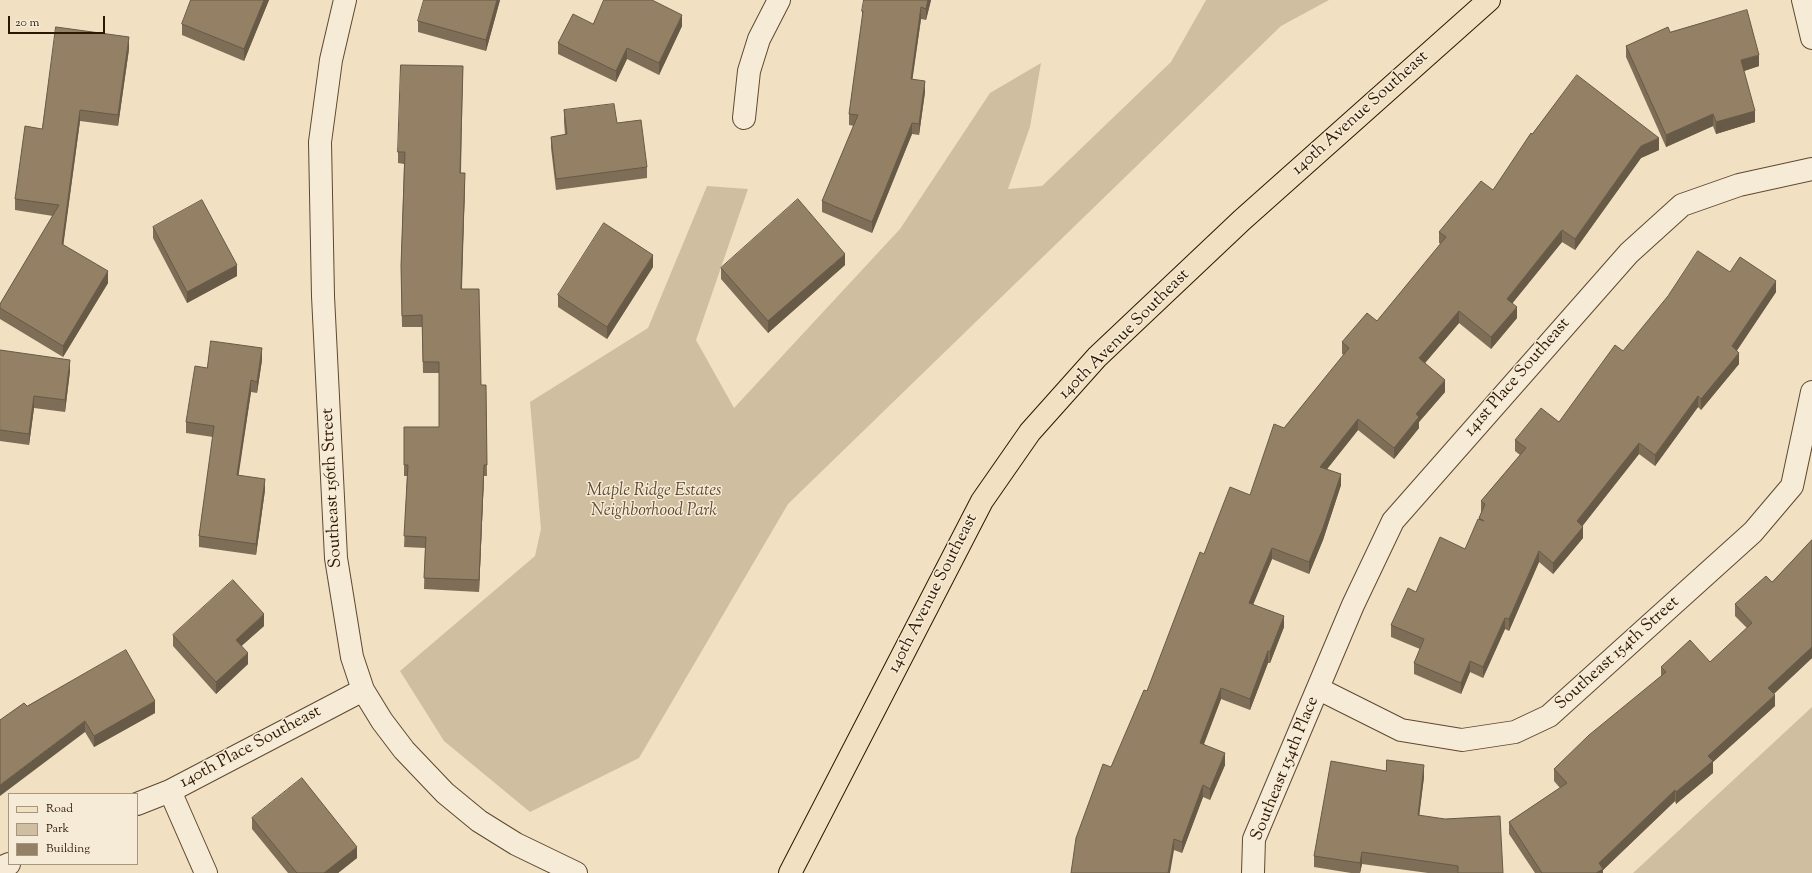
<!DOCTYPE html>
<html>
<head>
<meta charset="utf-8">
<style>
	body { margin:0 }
	#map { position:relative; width:1812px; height:873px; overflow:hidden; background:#f1e0c2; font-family:"Sorts Mill Goudy",serif }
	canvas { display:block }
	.legend { position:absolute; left:8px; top:793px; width:130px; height:72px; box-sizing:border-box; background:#f6ebd7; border:1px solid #a69681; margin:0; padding:5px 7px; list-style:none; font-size:12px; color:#2d1700 }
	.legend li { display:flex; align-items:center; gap:8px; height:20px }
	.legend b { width:20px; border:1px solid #a69681 }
	.scale { position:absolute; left:8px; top:16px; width:97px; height:18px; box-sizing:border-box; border:2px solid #2d1700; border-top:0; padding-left:5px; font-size:12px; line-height:14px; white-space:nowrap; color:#2d1700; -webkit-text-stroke:3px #f6ebd7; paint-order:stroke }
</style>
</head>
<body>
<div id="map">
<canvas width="1812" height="873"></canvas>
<ul class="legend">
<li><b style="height:5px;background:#f1e0c2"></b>Road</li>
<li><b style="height:11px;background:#d0bea1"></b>Park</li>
<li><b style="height:11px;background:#938065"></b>Building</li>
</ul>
<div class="scale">20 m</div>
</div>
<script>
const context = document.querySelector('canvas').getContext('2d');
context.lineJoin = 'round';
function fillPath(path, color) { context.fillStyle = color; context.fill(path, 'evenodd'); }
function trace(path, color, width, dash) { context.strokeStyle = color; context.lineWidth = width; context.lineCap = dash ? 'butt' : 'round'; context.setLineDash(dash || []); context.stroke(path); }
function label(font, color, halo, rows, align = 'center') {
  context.font = font + ' "Sorts Mill Goudy",serif'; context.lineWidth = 3; context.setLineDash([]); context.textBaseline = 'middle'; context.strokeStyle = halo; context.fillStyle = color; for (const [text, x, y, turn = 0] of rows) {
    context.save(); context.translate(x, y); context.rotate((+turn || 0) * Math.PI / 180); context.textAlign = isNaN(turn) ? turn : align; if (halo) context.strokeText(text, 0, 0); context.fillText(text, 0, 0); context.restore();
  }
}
fillPath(new Path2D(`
	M 1206,0 L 1329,0 L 1281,26 L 788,504 L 639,758 L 530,812 L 444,741 L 400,671 L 535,556 L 541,529 L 530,402 L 648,328 L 707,186 L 748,189 L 696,340 L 734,408 L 900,229 L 990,93 L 1041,63 L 1030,127 L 1008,189 L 1042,186 L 1171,62 Z
	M 1812,707 L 1812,873 L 1633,873 Z`), '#d0bea1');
const minor = new Path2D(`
	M 345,0 L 331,60 L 320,142 L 323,296 L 336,558 L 352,657 L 363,690 L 382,721 L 404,750 L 445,793 L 479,821 L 516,844 L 576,873
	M 1803,0 L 1812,38
	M 744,118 L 749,71 L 759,39 L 779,0
	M 1319,689 L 1401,730 L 1462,740 L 1515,732 L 1549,716 L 1753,532 L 1792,486 L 1812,392
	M 170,791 L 206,873
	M 137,804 L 170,791 L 363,690
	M 0,868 L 9,864
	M 1253,873 L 1254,839 L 1353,605 L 1393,521 L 1629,253 L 1682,205 L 1739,185 L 1812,169`);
const major = new Path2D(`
	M 790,873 L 982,501 L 1030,432 L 1097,357 L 1242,220 L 1489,0`);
trace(minor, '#5e4930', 24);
trace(major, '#2d1700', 24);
trace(minor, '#f6ebd7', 22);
trace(major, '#f1e0c2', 22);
fillPath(new Path2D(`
	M 191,0 L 269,0 L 244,61 L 182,35 L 182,24 Z
	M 500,0 L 486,51 L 418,32 L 418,21 Z
	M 931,0 L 926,20 L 921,19 L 912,79 L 925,92 L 919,135 L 912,134 L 872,233 L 822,212 L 822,201 L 854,126 L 849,125 L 849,114 L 862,22 L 862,11 Z
	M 593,24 L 682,26 L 659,75 L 627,59 L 616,82 L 558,54 L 558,43 Z
	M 1670,32 L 1759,66 L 1744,71 L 1755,122 L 1716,134 L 1713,126 L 1666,147 L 1626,57 L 1626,46 Z
	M 129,49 L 118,126 L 80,121 L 63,245 L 108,283 L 63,357 L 0,319 L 0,304 L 53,216 L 15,210 L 15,199 L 42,129 Z
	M 463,66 L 461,173 L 465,184 L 462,289 L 481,385 L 486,385 L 487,476 L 484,476 L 479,592 L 424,589 L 425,548 L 404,547 L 407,476 L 404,476 L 404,427 L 439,427 L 439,373 L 423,373 L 422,327 L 402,327 L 401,266 L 404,164 L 398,163 L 398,152 Z
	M 564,110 L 617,123 L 647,167 L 647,178 L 556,190 L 551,148 L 551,137 L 565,135 L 564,122 Z
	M 1532,134 L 1659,150 L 1641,158 L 1575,250 L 1562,242 L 1512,303 L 1517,318 L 1491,349 L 1459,323 L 1425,363 L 1445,392 L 1419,422 L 1419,428 L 1394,459 L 1358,430 L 1327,469 L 1341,485 L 1323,540 L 1309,574 L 1272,559 L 1253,605 L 1284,627 L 1270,663 L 1268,663 L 1250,710 L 1221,699 L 1204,744 L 1225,765 L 1210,800 L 1203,797 L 1182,853 L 1174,850 L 1111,767 L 1147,691 L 1204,554 L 1250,495 L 1284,428 L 1344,355 L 1342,354 L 1342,342 L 1377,321 L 1441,244 L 1439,243 L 1439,232 L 1493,190 Z
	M 153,227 L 237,276 L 187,303 L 153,238 Z
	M 845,265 L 768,333 L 721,279 L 721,268 Z
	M 653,267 L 607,339 L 558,307 L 558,295 Z
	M 1730,272 L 1776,292 L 1737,350 L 1739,364 L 1701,410 L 1698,407 L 1655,466 L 1639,454 L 1582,526 L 1583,538 L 1553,574 L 1539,562 L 1509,631 L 1505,629 L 1483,678 L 1470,672 L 1461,694 L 1414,674 L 1414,663 L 1420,649 L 1391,637 L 1391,625 L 1416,592 L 1465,549 L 1479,520 L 1479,518 L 1481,513 L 1481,501 L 1520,455 L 1515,451 L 1515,440 L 1559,422 L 1623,351 Z
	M 0,350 L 70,371 L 65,412 L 34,408 L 29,445 L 0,441 Z
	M 262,360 L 257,393 L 251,392 L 238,475 L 265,490 L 256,555 L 199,547 L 199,536 L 213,437 L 186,433 L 186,422 L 207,368 Z
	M 1812,540 L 1812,658 L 1774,694 L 1775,706 L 1713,762 L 1713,773 L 1676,804 L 1675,801 L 1603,870 L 1603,873 L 1535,873 L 1509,834 L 1509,822 L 1560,788 L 1554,781 L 1554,769 L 1661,676 L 1661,667 L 1710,662 L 1747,628 L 1735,616 L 1735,604 L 1772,582 Z
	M 264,626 L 241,646 L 248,664 L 216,694 L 173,646 L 173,635 Z
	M 27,706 L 155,713 L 94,747 L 85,732 Z
	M 1386,771 L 1424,777 L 1419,815 L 1503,873 L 1428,873 L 1362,864 L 1360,873 L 1351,873 L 1314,867 L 1314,856 Z
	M 252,818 L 357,858 L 338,873 L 288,873 L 252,829 Z`), '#7e6e57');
fillPath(new Path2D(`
	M 264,0 L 269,0 L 244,61 L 244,49 Z
	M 497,0 L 500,0 L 486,51 L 486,40 Z
	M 928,0 L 931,0 L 926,20 L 926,9 Z
	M 921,7 L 921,19 L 911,90 L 911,79 Z
	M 682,15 L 682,26 L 659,75 L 659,63 Z
	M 129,37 L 129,49 L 118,126 L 118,115 Z
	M 627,48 L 627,59 L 616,82 L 616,71 Z
	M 1759,55 L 1759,66 L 1741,72 L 1741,60 Z
	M 925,81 L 925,92 L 919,135 L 919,124 Z
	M 80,110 L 80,121 L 62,255 L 62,244 Z
	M 1755,111 L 1755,122 L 1716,134 L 1716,122 Z
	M 1713,114 L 1713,126 L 1666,147 L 1666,135 Z
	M 912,123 L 912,134 L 872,233 L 872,222 Z
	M 1659,138 L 1659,150 L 1641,158 L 1575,250 L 1575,239 L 1641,146 Z
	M 465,173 L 465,184 L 461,301 L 461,289 Z
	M 1562,230 L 1562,242 L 1507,310 L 1507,299 Z
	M 845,254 L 845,265 L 768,333 L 768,321 Z
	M 653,255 L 653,267 L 607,339 L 607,327 Z
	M 237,265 L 237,276 L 187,303 L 187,292 Z
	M 108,271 L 108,283 L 63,357 L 63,346 Z
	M 1776,281 L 1776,292 L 1732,358 L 1732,346 Z
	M 1517,307 L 1517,318 L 1491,349 L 1491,337 Z
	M 1459,311 L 1459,323 L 1419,370 L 1419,358 Z
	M 262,348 L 262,360 L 257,393 L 257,382 Z
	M 1739,353 L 1739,364 L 1701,410 L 1701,399 Z
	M 70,360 L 70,371 L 65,412 L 65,400 Z
	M 251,380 L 251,392 L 237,486 L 237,475 Z
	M 1445,380 L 1445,392 L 1419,422 L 1419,428 L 1394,459 L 1394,448 L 1416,414 Z
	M 34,396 L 34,408 L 29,445 L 29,434 Z
	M 1698,396 L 1698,407 L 1655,466 L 1655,455 Z
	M 1358,419 L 1358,430 L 1320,478 L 1320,467 Z
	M 1639,443 L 1639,454 L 1577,533 L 1577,521 Z
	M 484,465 L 484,476 L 479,592 L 479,580 Z
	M 1341,474 L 1341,485 L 1323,540 L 1309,574 L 1309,562 Z
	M 265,479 L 265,490 L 256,555 L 256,544 Z
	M 1583,527 L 1583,538 L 1553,574 L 1553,563 Z
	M 1272,548 L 1272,559 L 1249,614 L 1249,603 Z
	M 1539,551 L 1539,562 L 1509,631 L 1509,619 Z
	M 264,614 L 264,626 L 236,651 L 236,640 Z
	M 1284,616 L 1284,627 L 1270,663 L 1270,652 Z
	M 1505,618 L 1505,629 L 1483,678 L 1483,667 Z
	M 1812,647 L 1812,658 L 1768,699 L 1768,688 Z
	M 1268,651 L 1268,663 L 1250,710 L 1250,699 Z
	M 248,653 L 248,664 L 216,694 L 216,682 Z
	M 1470,661 L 1470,672 L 1461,694 L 1461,683 Z
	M 1221,688 L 1221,699 L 1200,754 L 1200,743 Z
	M 1775,695 L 1775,706 L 1713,762 L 1713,773 L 1676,804 L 1676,792 L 1708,756 Z
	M 155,701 L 155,713 L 94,747 L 94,736 Z
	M 85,721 L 85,732 L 0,796 L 0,785 Z
	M 1225,753 L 1225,765 L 1210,800 L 1210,789 Z
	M 1424,765 L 1424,777 L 1418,826 L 1418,815 Z
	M 1203,785 L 1203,797 L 1182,853 L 1182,842 Z
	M 1675,790 L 1675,801 L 1603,870 L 1603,873 L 1596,873 L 1599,863 Z
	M 1174,839 L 1174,850 L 1170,873 L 1168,873 Z
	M 357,847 L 357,858 L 338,873 L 324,873 Z
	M 1362,852 L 1362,864 L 1360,873 L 1360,863 Z`), '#675a47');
const building = new Path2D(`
	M 191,0 L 264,0 L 244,49 L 182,24 Z
	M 424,0 L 497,0 L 486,40 L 418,21 Z
	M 604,0 L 652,0 L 682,15 L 659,63 L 627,48 L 616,71 L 558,43 L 573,14 L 593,24 Z
	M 864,0 L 928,0 L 926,9 L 921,7 L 911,79 L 925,81 L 919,124 L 912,123 L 872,222 L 822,201 L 858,115 L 849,114 L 863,11 L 862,11 Z
	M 1747,10 L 1759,55 L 1741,60 L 1755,111 L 1716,122 L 1713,114 L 1666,135 L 1626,46 L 1668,27 L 1670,32 Z
	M 56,27 L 129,37 L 118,115 L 80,110 L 62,244 L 108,271 L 63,346 L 0,308 L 0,304 L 59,205 L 15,199 L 25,126 L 42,129 Z
	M 401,65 L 463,66 L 460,173 L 465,173 L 461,289 L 479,289 L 481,385 L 486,385 L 487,465 L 484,465 L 479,580 L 424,578 L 426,537 L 404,536 L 408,465 L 404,465 L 404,427 L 439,427 L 439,362 L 423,362 L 422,315 L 402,316 L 401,266 L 405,152 L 398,152 Z
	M 1577,75 L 1659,138 L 1641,146 L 1575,239 L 1562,230 L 1507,299 L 1517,307 L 1491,337 L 1459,311 L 1419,358 L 1445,380 L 1416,414 L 1419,417 L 1394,448 L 1358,419 L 1320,467 L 1341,474 L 1323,528 L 1309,562 L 1272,548 L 1249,603 L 1284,616 L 1270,652 L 1268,651 L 1250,699 L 1221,688 L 1200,743 L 1225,753 L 1210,789 L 1203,785 L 1182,842 L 1174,839 L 1168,873 L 1071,873 L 1076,838 L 1103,764 L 1111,767 L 1144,690 L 1147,691 L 1200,552 L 1204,554 L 1230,487 L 1250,495 L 1274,424 L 1284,428 L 1349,348 L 1342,342 L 1367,313 L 1377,321 L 1446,237 L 1439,232 L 1481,181 L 1493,190 L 1531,133 L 1532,134 Z
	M 614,104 L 617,123 L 641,120 L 647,167 L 556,179 L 551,137 L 567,134 L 564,110 Z
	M 798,199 L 845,254 L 768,321 L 721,268 Z
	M 202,200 L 237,265 L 187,292 L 153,227 Z
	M 604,223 L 653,255 L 607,327 L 558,295 Z
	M 1698,251 L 1730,272 L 1740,257 L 1776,281 L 1732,346 L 1739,353 L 1701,399 L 1698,396 L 1655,455 L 1639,443 L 1577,521 L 1583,527 L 1553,563 L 1539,551 L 1509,619 L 1505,618 L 1483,667 L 1470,661 L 1461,683 L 1414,663 L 1424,639 L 1391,625 L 1408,588 L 1416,592 L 1440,537 L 1465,549 L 1478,519 L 1484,521 L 1479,518 L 1485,504 L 1481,501 L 1526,448 L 1515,440 L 1541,408 L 1559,422 L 1615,345 L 1623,351 L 1668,296 Z
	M 211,341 L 262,348 L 257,382 L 251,380 L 237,475 L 265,479 L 256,544 L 199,536 L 214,426 L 186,422 L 195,366 L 207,368 Z
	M 0,350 L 70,360 L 65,400 L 34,396 L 29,434 L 0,430 Z
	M 1812,540 L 1812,647 L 1768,688 L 1775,695 L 1708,756 L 1713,761 L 1676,792 L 1675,790 L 1599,863 L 1603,869 L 1596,873 L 1542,873 L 1509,822 L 1567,783 L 1554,769 L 1589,735 L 1666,672 L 1661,667 L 1690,640 L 1710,662 L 1752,623 L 1735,604 L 1766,576 L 1772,582 Z
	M 233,580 L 264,614 L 236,640 L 248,653 L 216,682 L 173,635 Z
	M 126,650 L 155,701 L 94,736 L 85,721 L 0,785 L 0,720 L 24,703 L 27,706 Z
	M 1387,760 L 1424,765 L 1418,815 L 1445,819 L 1500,816 L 1503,873 L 1458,873 L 1458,866 L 1362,852 L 1360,863 L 1314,856 L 1331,761 L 1386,771 Z
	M 302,778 L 357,847 L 324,873 L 297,873 L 252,818 Z`);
fillPath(building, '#938065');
trace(building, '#675a47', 1);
label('17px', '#2d1700', '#f6ebd7', [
	["140th Avenue Southeast",1361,114,-42],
	["140th Avenue Southeast",1125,335,-45],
	["141st Place Southeast",1518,378,-49],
	["Southeast 156th Street",333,488,-93],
	["140th Avenue Southeast",934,594,-63],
	["Southeast 154th Street",1618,654,-42],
	["140th Place Southeast",251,748,-28],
	["Southeast 154th Place",1286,769,-68]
]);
label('italic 17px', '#5e4930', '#f6ebd7', [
	["Maple Ridge Estates",654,492],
	["Neighborhood Park",654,512]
]);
</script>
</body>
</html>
